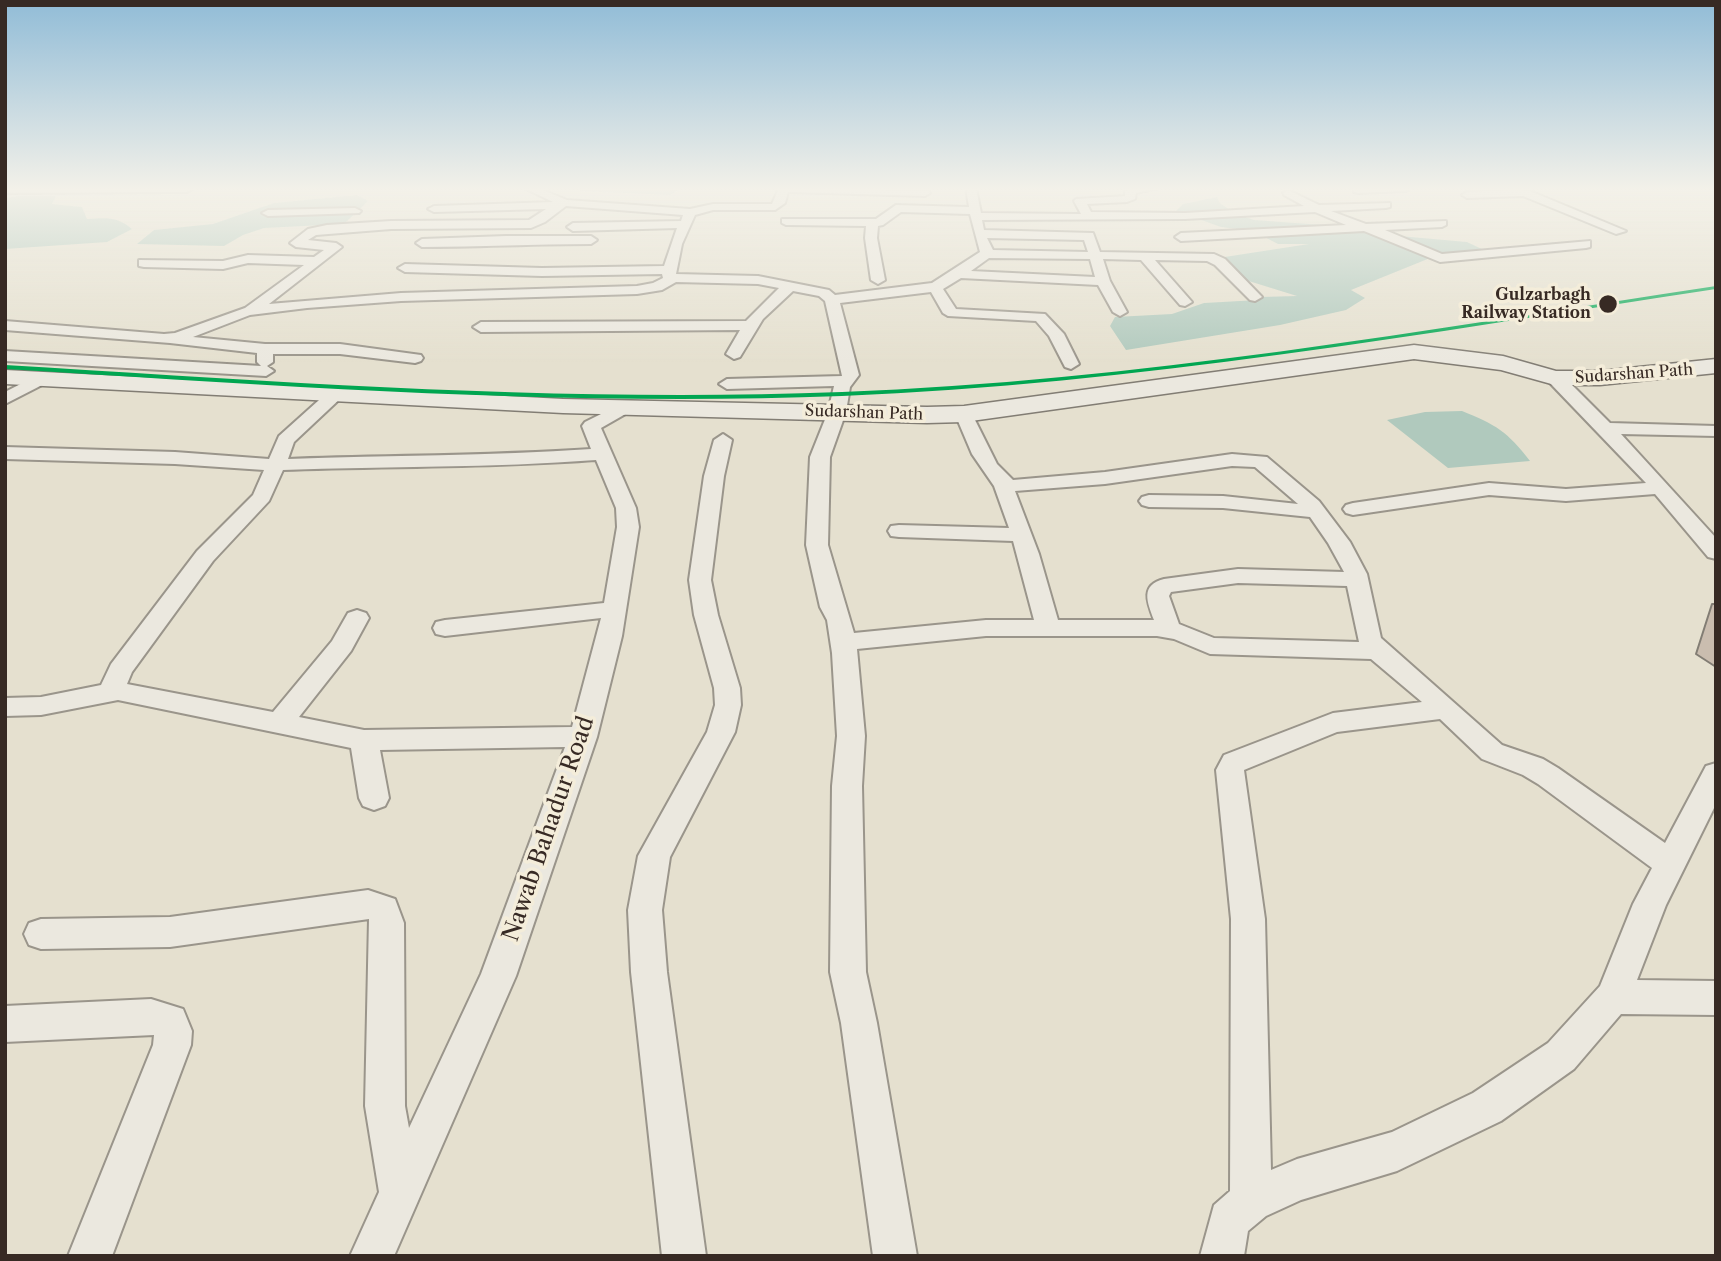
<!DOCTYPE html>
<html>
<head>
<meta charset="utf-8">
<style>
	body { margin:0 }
	#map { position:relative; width:1721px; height:1261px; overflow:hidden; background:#e5e0cf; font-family:"Libre Caslon Text",serif }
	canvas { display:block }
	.frame { position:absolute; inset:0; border:7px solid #372a24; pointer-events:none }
</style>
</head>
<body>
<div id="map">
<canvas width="1721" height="1261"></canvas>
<div class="frame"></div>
</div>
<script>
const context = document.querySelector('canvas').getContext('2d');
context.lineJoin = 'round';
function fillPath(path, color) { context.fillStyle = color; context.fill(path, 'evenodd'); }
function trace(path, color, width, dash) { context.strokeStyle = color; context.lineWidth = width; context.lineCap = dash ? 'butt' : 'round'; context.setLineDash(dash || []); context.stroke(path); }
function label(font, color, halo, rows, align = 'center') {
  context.font = font + ' "Libre Caslon Text",serif'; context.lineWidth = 7; context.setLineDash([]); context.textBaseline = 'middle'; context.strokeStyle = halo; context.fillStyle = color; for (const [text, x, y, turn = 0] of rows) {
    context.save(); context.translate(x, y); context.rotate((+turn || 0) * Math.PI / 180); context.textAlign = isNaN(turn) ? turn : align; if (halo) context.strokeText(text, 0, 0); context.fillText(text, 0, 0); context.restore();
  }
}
fillPath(new Path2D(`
	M 580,188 L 682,188 L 670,195 L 580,191 Z
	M 357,195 L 368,201 L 344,224 L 264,228 L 243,235 L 224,246 L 137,244 L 154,230 L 213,224 L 274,203 Z
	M 18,196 L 56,196 L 52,204 L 82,207 L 87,219 C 105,218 117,216 132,229 L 107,242 L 5,249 L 5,198 Z
	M 1217,197 L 1220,203 L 1234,213 L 1254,220 L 1351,227 L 1377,234 L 1467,242 L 1488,252 L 1440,254 L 1351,290 L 1365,298 L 1346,310 L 1280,325 L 1126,350 L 1110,326 L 1115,317 L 1172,314 L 1204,303 L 1258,300 L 1260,297 L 1297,296 L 1239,278 L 1218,258 L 1309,244 L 1278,244 L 1253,231 L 1221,227 L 1176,211 L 1183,204 Z
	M 1462,411 C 1495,424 1508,432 1530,461 L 1448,468 L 1387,420 L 1425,412 Z`), '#b0c9bd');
const building = new Path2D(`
	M 1712,604 L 1716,604 L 1716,667 L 1696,654 Z`);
fillPath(building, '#cabdaf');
trace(building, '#827d74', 2);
const street = new Path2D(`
	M 5,188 L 192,188 L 192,189 L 187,192 L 5,193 Z
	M 524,188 L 538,188 L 567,200 L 690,209 L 713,204 L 772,204 L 779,188 L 929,191 L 930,193 L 925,196 L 788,192 L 785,203 L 775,210 L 713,210 L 695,215 L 682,244 L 676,274 L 758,276 L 829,290 L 835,295 L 932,283 L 980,252 L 970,214 L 901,212 L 883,225 L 878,226 L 877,238 L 885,280 L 878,284 L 871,280 L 865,238 L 866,226 L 786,225 L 782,223 L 782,219 L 876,219 L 896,205 L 969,207 L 966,188 L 976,188 L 981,213 L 1081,214 L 1074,201 L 1076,199 L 1125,196 L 1125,191 L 1130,188 L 1158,188 L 1136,193 L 1135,199 L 1127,202 L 1087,204 L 1091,212 L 1185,213 L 1304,206 L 1284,195 L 1283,193 L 1288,190 L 1319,205 L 1390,203 L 1390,207 L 1386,208 L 1331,211 L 1366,224 L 1446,221 L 1446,225 L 1442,227 L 1385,230 L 1442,254 L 1590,241 L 1590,247 L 1586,248 L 1440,262 L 1364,231 L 1181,241 L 1175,237 L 1181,233 L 1346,225 L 1315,212 L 1185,219 L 982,220 L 984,230 L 1093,233 L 1100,252 L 1214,254 L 1225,259 L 1262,297 L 1255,301 L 1250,300 L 1215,265 L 1207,261 L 1155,260 L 1192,302 L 1185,306 L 1180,305 L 1141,260 L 1103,259 L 1110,281 L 1127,312 L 1120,316 L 1113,312 L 1098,285 L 961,278 L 943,289 L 956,309 L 1045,314 L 1064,334 L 1079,364 L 1071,369 L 1065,367 L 1049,336 L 1036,321 L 948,316 L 943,313 L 931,292 L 840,303 L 859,375 L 850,387 L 846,412 L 830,457 L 828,545 L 854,633 L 986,620 L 1034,620 L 1013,541 L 899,537 L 891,536 L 888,531 L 891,526 L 899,525 L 1009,528 L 994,486 L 972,454 L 955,414 L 958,410 L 970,410 L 997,464 L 1013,480 L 1105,472 L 1232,454 L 1267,457 L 1319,501 L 1350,542 L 1367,574 L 1381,638 L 1502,745 L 1543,759 L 1558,768 L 1665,843 L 1706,766 L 1716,763 L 1716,804 L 1666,905 L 1637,980 L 1716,981 L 1716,1015 L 1621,1014 L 1574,1069 L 1501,1121 L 1397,1171 L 1301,1200 L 1266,1216 L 1248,1231 L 1244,1256 L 1200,1256 L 1214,1205 L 1230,1191 L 1231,919 L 1216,770 L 1224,755 L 1333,713 L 1422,702 L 1371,659 L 1210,654 L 1174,639 L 1157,636 L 986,636 L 857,649 L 865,736 L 862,786 L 866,972 L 877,1023 L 917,1256 L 873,1256 L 841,1023 L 830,972 L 832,786 L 837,736 L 832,653 L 827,620 L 820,607 L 806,545 L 810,457 L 828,412 L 834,386 L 727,389 L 719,384 L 727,379 L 842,376 L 825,301 L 819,296 L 793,291 L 763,319 L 740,357 L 734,359 L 726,354 L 740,330 L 481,332 L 473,327 L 481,322 L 746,321 L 779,288 L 758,284 L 676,282 L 662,290 L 637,294 L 401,301 L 307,308 L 250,315 L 193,337 L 265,344 L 340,344 L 421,355 L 423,358 L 421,361 L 415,363 L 340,354 L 273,354 L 273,362 L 267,366 L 274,371 L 266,376 L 5,361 L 5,351 L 261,366 L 257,362 L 257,353 L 170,343 L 5,330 L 5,321 L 164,334 L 175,333 L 245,308 L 304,265 L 248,263 L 223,269 L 144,267 L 139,266 L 139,260 L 223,261 L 248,255 L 314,257 L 324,250 L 296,247 L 290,243 L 308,229 L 327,225 L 391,221 L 529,220 L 546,209 L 434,212 L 428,209 L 434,206 L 553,202 ZM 566,206 L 683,215 L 681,221 L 573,223 L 567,227 L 573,231 L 677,228 L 664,266 L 542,268 L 405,264 L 398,268 L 405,272 L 542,276 L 662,274 L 663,278 L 653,283 L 637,286 L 401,293 L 269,304 L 342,247 L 336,243 L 308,240 L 316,235 L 391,229 L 531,228 L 545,222 ZM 987,238 L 1084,240 L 1088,252 L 993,250 ZM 989,258 L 1090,259 L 1095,277 L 971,271 ZM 1232,466 L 1255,467 L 1298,504 L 1223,496 L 1149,495 L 1142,497 L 1139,501 L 1142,505 L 1149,507 L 1223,508 L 1310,517 L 1328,543 L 1344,572 L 1238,569 L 1164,579 C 1140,585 1147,602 1154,620 L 1058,620 L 1039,554 L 1015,491 L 1105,484 ZM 1238,583 L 1347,586 L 1359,642 L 1214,638 L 1179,624 L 1169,596 L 1171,592 ZM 1440,719 L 1482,759 L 1523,775 L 1538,784 L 1652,868 L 1633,904 L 1600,986 L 1548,1043 L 1473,1093 L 1392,1132 L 1297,1159 L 1271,1170 L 1265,919 L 1244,770 L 1337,732 Z
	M 1354,188 L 1411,188 L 1406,191 L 1358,193 L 1354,192 Z
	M 1506,188 L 1530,191 L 1626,231 L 1616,234 L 1523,196 L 1467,198 L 1462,195 L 1467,192 L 1508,190 Z
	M 355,208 L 361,211 L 359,213 L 268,216 L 262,213 L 268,210 Z
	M 506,236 L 591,236 L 597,240 L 591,244 C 534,244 479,247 422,247 L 416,243 L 422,239 Z
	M 1555,373 L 1561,374 L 1610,423 L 1716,426 L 1716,436 L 1621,434 L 1716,538 L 1716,559 L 1708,557 L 1655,494 L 1566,501 L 1489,495 L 1353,515 L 1346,513 L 1343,509 L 1346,505 L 1353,503 L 1489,483 L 1566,489 L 1646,483 L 1549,382 L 1547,378 Z
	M 40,374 L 48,379 L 46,383 L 5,404 L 5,392 Z
	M 334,391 L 343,396 L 294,442 L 288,459 C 389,455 490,456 591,449 L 582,426 L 585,422 L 621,404 L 633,404 L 636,408 L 601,428 L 636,508 L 639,527 L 622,636 L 597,737 L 516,976 L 394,1256 L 350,1256 L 379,1192 L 365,1106 L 369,919 L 170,947 L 41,949 L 29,945 L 24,934 L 29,923 L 41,919 L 170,917 L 368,890 L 395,899 L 404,923 L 405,1106 L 409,1128 L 481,974 L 565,747 L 380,750 L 389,798 L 385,806 L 374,810 L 363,806 L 359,798 L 351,748 L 118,700 L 41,715 L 5,716 L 5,698 L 41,697 L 101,685 L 111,664 L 197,551 L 253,495 L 264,470 L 175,464 L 5,459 L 5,447 L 175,452 L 269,459 L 279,436 L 328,392 ZM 596,460 L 616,508 L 617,527 L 604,603 L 445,620 L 436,622 L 433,628 L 436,634 L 445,636 L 601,618 L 572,727 L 364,730 L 299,717 L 351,651 L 369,618 L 366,613 L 357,610 L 348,613 L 332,641 L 273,712 L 127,684 L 132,672 L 213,561 L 269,501 L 283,470 C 387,466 492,468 596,460 Z
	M 723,434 L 732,440 L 724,476 L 711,580 L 718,615 L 740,688 L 741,705 L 735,732 L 670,857 L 662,910 L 667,972 L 706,1256 L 662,1256 L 631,972 L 628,910 L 638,856 L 707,732 L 715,705 L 714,688 L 694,615 L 689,580 L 704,476 L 714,440 Z
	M 151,999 L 183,1009 L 192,1031 L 191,1045 L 112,1256 L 68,1256 L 153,1045 L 154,1035 L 5,1042 L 5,1006 Z`);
const secondary = new Path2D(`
	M 1414,345 L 1503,356 L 1556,371 L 1600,371 L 1716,359 L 1716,373 L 1600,385 L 1555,385 L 1501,370 L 1414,359 L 964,422 L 927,423 L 563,413 L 5,384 L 5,370 L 563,399 L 927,407 L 964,406 Z`);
trace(street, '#9a958b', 4);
trace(secondary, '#827d74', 3);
fillPath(street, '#ebe8df');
fillPath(secondary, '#ebe8df');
fillPath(new Path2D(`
	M 1716,286 L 1716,289 C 1426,333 1136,384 842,396 C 563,407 284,386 5,369 L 5,365 C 284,382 563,403 842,392 C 1136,381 1426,330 1716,286 Z`), '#00a651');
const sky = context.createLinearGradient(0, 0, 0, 364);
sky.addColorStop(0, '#91bcd7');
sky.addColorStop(0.52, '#f3f1e9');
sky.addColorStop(1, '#f3f1e900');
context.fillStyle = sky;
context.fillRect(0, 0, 1721, 364);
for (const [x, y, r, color] of [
	[1608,304,10,"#372a24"]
]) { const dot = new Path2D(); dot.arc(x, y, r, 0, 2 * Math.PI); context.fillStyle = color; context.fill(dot); trace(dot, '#f4edda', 2.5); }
label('bold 16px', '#372a24', '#f4edda', [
	["Gulzarbagh",1591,295],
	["Railway Station",1591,313]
], 'right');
label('16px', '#372a24', '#f4edda', [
	["Sudarshan Path",1634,374,-4],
	["Sudarshan Path",864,413,2]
]);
label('23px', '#372a24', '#f4edda', [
	["Nawab Bahadur Road",549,829,-71]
]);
</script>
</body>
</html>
